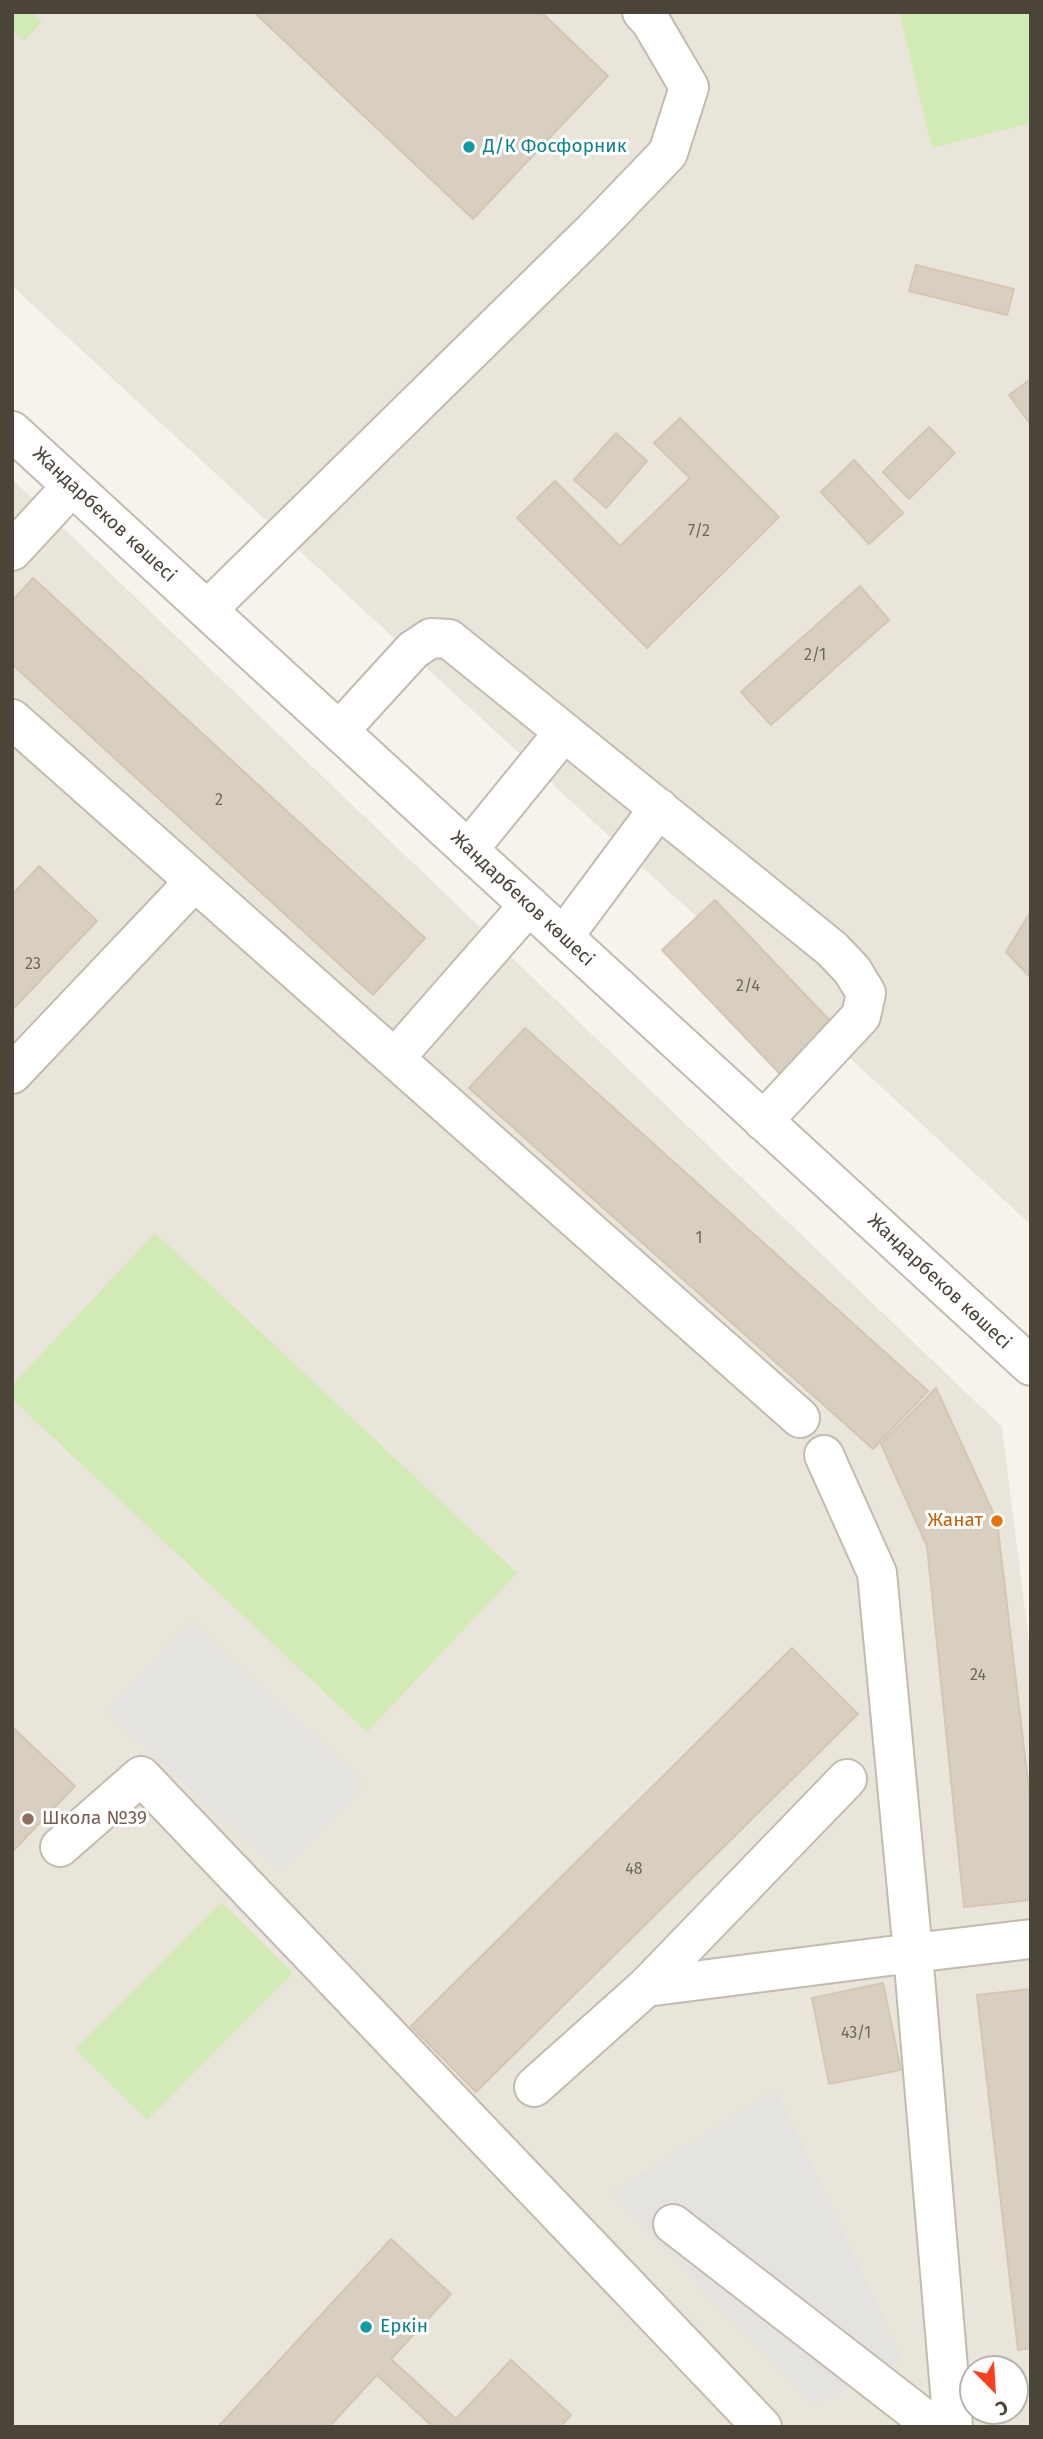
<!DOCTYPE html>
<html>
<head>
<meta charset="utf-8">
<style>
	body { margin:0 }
	#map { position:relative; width:1043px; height:2439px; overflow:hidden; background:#f6f3ec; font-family:"Fira Sans",sans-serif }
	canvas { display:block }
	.frame { position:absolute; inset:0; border:14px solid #4b4439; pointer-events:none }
	.north { position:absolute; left:959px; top:2355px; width:70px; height:70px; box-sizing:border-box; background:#fff; border:2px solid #b7b4b0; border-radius:50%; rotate:156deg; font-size:19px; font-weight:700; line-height:28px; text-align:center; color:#4b4439 }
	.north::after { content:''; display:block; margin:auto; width:24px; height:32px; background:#fc3f1d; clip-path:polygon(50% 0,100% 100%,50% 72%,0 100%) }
</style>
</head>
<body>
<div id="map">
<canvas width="1043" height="2439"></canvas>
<div class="frame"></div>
<div class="north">С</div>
</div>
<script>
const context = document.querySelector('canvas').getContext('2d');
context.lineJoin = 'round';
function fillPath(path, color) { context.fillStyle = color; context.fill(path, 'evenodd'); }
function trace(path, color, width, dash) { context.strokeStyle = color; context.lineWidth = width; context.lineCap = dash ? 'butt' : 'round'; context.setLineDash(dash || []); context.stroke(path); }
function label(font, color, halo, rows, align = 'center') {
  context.font = font + ' "Fira Sans",sans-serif'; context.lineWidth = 6; context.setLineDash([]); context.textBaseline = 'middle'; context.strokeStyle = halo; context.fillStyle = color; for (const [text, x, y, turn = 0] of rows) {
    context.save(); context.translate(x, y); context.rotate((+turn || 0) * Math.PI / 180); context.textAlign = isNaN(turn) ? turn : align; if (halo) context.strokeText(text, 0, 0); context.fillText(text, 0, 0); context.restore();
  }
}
fillPath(new Path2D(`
	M 12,12 L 1031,12 L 1031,1225 L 12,286 Z
	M 12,479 L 1002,1427 L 1031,1658 L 1031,2427 L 12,2427 ZM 973,2369 L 1015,2369 L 1015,2411 L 973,2411 Z`), '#eae5da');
fillPath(new Path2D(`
	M 12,12 L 32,12 L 42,22 L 24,41 L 12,30 Z
	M 899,12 L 1031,12 L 1031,123 L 932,148 Z
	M 155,1233 L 517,1573 L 367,1732 L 12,1399 L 12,1385 Z
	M 221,1902 L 293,1973 L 147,2120 L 75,2049 Z`), '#d2eab5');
fillPath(new Path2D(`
	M 191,1621 L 366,1784 L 281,1873 L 107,1711 Z
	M 776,2089 L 903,2360 L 814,2405 L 611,2193 Z`), '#e5e3e0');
const building = new Path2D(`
	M 254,12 L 541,12 L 608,76 L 473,219 Z
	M 916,265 L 1014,289 L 1007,315 L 909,291 Z
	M 1031,379 L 1031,425 L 1009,395 Z
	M 680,418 L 779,517 L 647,648 L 517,518 L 555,481 L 620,546 L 690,478 L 654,443 Z
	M 929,427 L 955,453 L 909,499 L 883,472 Z
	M 616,433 L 647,461 L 606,508 L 574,480 Z
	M 854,460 L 903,513 L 869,544 L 821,492 Z
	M 33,578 L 425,938 L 373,995 L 12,664 L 12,601 Z
	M 860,586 L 889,620 L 771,725 L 741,692 Z
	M 39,866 L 97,921 L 12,1010 L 12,895 Z
	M 715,900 L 834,1025 L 781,1075 L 662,950 Z
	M 1031,911 L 1031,978 L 1006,952 Z
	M 525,1028 L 928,1391 L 873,1449 L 469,1088 Z
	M 936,1388 L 997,1521 L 1031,1807 L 1031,1900 L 964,1907 L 927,1546 L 881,1444 Z
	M 792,1648 L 858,1714 L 476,2092 L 411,2026 Z
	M 12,1727 L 75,1786 L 12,1852 Z
	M 883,1983 L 901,2070 L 829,2084 L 812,1998 Z
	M 1031,1989 L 1031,2348 L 1018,2350 L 977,1995 Z
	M 391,2239 L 451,2294 L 391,2359 L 456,2419 L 511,2360 L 571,2415 L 560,2427 L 433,2427 L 377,2375 L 329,2427 L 218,2427 Z`);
fillPath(building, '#d8cfc1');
trace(building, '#d3c7b4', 2);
const minor = new Path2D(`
	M 12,431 L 1031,1366
	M 12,551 L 72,486
	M 207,610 L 594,230 L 668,153 L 689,87 L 651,22 L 642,12
	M 12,719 L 800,1418
	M 339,731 L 413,650 L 431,638 L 449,639 L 832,949 L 852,970 L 866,993 L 861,1016 L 763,1121
	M 468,850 L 564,732
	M 563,937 L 659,808
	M 395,1058 L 529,905
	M 12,1074 L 195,881
	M 60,1847 L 141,1776 L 762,2427
	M 646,1987 L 913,1953 L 877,1573 L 824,1455
	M 534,2087 L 646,1987 L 847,1779
	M 673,2224 L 935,2427
	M 953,2427 L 913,1953 L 1031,1939`);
trace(minor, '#c2bbae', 42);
trace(minor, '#fff', 38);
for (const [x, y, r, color] of [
	[469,147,7,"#0f9aa8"],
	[997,1521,7,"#e8710a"],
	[28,1819,7,"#8d6e63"],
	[366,2327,7,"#0f9aa8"]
]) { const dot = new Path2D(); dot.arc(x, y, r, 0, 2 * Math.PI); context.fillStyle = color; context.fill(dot); trace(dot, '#fff', 2.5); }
label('16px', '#6e675b', null, [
	["7/2",699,532],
	["2/1",815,656],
	["2",219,801],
	["23",33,965],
	["2/4",748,987],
	["1",699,1239],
	["24",978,1676],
	["48",634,1870],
	["43/1",856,2034]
]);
label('19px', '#0d838f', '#fff', [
	["Д/К Фосфорник",483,147],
	["Еркін",380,2327]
], 'left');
label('19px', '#4b4439', '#fff', [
	["Жандарбеков көшесі",104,515,43],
	["Жандарбеков көшесі",522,899,43],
	["Жандарбеков көшесі",939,1282,43]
]);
label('19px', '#c56008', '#fff', [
	["Жанат",983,1521]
], 'right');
label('19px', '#785e54', '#fff', [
	["Школа №39",42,1819]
], 'left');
</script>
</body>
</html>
